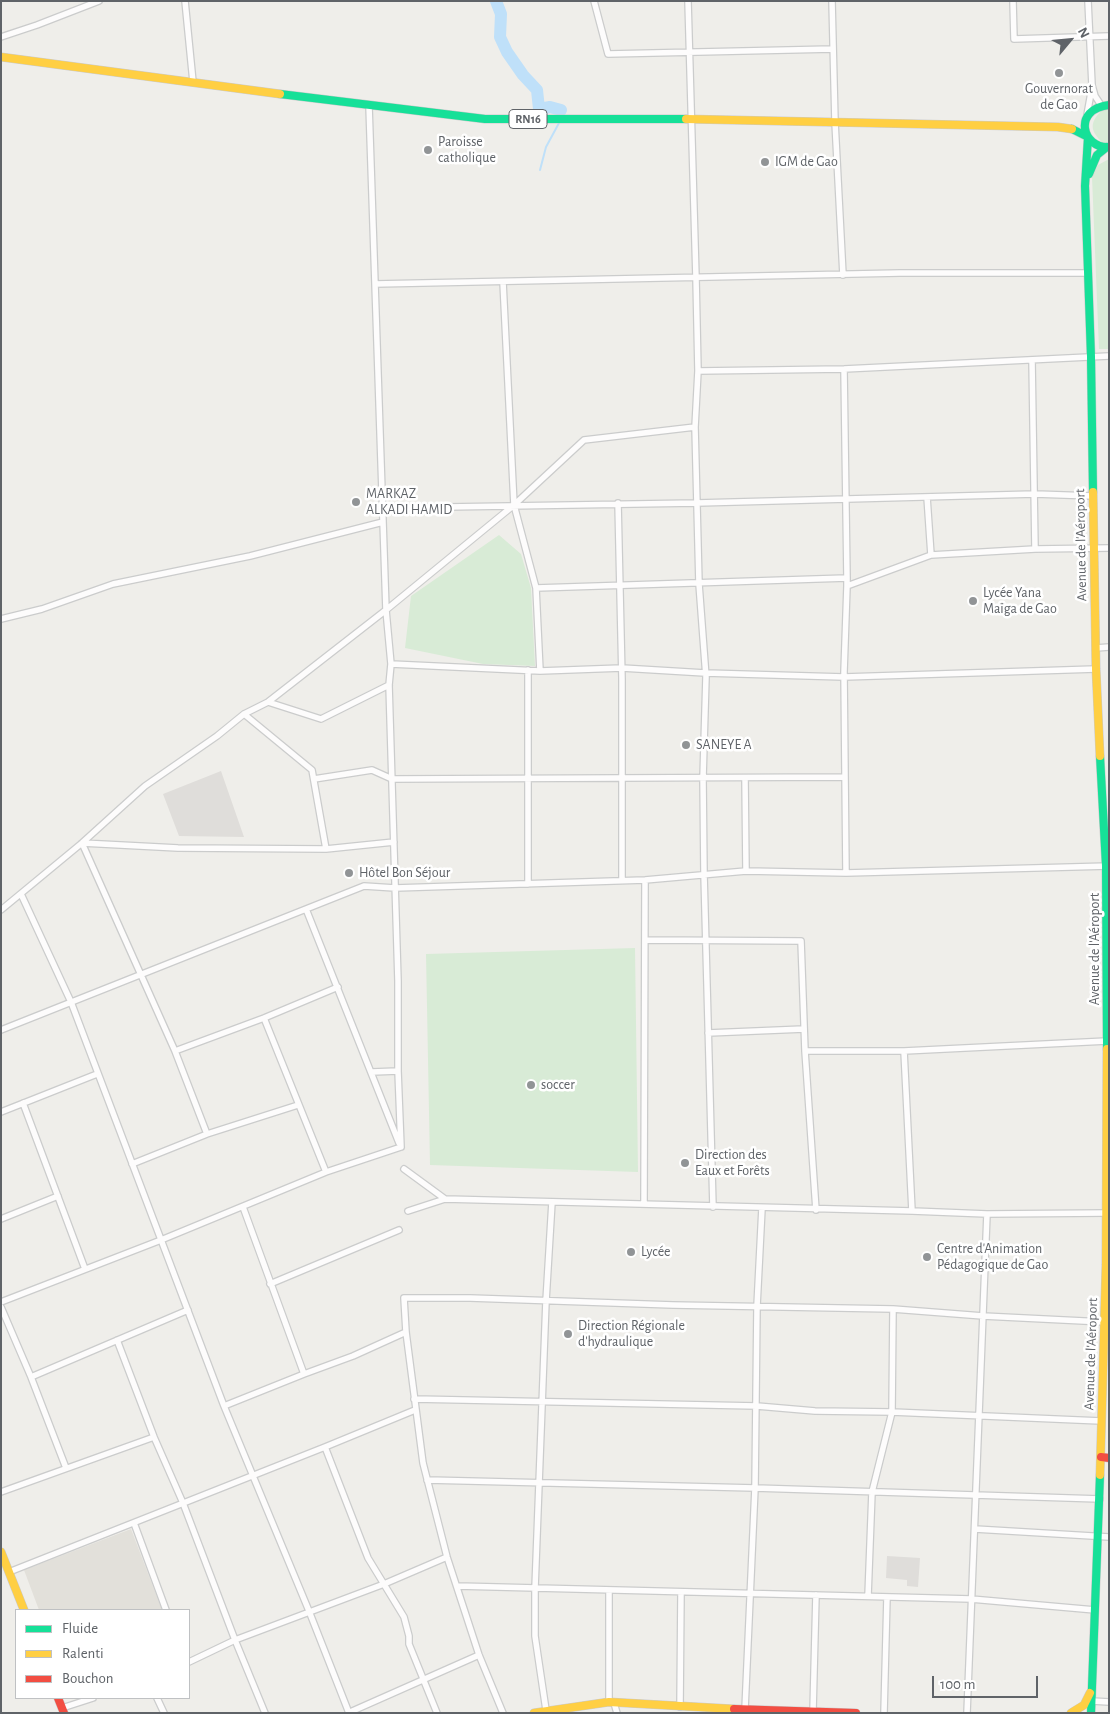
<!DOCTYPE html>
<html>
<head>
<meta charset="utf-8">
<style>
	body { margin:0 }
	#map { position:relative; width:1110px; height:1714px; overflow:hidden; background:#efeeea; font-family:"Alegreya Sans",sans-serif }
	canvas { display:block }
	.frame { position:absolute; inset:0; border:2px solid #5f6368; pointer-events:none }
	.legend { position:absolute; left:15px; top:1609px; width:175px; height:90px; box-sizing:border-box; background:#fff; border:1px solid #bfc1c3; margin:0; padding:6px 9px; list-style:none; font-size:15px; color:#5f6368 }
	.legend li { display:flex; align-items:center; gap:10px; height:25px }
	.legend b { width:25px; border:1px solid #bfc1c3 }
	.north { position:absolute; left:1045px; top:15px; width:50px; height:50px; -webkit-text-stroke:4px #fff; paint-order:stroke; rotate:62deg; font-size:14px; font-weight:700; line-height:20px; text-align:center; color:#5f6368 }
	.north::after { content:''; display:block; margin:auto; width:18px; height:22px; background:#5f6368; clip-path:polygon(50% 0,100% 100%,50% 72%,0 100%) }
	.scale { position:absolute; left:932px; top:1676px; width:106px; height:22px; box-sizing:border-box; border:2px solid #5f6368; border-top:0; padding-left:6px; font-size:15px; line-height:18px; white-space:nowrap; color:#5f6368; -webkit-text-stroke:4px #fff; paint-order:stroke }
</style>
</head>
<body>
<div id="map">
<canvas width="1110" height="1714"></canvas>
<div class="frame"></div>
<ul class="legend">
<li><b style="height:6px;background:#16e098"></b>Fluide</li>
<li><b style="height:6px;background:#ffcf43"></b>Ralenti</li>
<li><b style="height:6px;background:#f24e42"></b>Bouchon</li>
</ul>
<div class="north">N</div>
<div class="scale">100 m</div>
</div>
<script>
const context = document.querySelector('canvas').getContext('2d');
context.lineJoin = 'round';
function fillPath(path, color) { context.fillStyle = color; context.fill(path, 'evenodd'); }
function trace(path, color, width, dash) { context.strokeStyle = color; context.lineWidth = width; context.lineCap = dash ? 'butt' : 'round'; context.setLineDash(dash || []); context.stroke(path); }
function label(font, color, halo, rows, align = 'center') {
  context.font = font + ' "Alegreya Sans",sans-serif'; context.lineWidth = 5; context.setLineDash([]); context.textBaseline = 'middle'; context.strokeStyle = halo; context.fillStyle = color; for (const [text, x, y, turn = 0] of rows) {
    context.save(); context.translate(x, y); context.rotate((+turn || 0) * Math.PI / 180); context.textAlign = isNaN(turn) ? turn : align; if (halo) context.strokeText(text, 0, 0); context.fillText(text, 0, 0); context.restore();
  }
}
fillPath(new Path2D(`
	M 221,771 L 244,837 L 179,836 L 163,794 Z
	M 887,1556 L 920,1558 L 918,1587 L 907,1586 L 907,1580 L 886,1578 Z`), '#dfddda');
fillPath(new Path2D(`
	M 131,1529 L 162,1610 L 39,1610 L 24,1570 Z`), '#e2e0da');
fillPath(new Path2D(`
	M 1102,110 L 1109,110 L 1109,142 L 1103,143 C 1090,131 1089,123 1102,110 Z
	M 1109,159 L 1109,349 L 1099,349 L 1092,177 L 1098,165 Z
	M 499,535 L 521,554 L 531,588 L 535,666 L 483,664 L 405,648 L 411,596 Z
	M 635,948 L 638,1172 L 430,1165 L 426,954 Z`), '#d8ebd6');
trace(new Path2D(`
	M 540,170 L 546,147 L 559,123`), '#bfe0f9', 2);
trace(new Path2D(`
	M 496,1 L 501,14 L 500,37 L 507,52 L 523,75 L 537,90 L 539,109 L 550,107 L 561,110`), '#bfe0f9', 12);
const street = new Path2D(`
	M 185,1 L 193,82
	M 594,1 L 608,54 L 833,49
	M 688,1 L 696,278 L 698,371 L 695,427 L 699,584 L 706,677 L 703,778 L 704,874 L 713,1207
	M 832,1 L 835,122 L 843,275
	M 1013,1 L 1014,39 L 1109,36
	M 1088,1 L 1092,85 L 1095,96 L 1101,105
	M 1,37 L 37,25 L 99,1
	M 369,106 L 386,610 L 391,664 L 389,685 L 398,981 L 398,1071 L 401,1147
	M 1087,115 L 1092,87
	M 503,282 L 514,505 L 536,588 L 540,671
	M 375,284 L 900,273 L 1087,273
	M 1032,360 L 1035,549
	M 844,369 L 847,578
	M 698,371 L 844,369 L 1109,356
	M 927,497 L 931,555
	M 618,503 L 622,679 L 622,880
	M 383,508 L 697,503 L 1035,494 L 1093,496
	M 536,588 L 847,578 L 847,586
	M 1,619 L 42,609 L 113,584 L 250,556 L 383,522
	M 1096,648 L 1109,647
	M 391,664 L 540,671 L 622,668 L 705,673 L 844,677 L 1096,669
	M 528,670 L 528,884
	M 268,702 L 321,719 L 389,685
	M 244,714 L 312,770 L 326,849
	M 745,778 L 746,871
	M 314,779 L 372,770 L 392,779 L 844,777
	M 846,873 L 844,672 L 847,586 L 931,555 L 1035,549 L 1109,548
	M 21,894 L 71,1002 L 224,1406 L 309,1611 L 349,1713
	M 306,909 L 399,1143
	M 1,910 L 82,843 L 145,786 L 217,736 L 244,714 L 268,702 L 386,610 L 514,505 L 584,440 L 695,427
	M 645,940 L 801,941 L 805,1051 L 816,1210
	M 264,1018 L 326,1172
	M 1,1030 L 364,886 L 395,888 L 645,880 L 746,871 L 846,873 L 1109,866
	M 708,1033 L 804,1029
	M 175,1051 L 264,1018 L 338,987
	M 805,1051 L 904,1051 L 1107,1041
	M 904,1051 L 912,1211
	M 372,1072 L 398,1071
	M 23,1103 L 85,1269
	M 1,1112 L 97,1074
	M 207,1134 L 175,1051 L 82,843 L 178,848 L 326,849 L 394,842
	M 132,1164 L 207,1134 L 298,1105
	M 404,1169 L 445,1199
	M 644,1203 L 645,880
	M 243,1207 L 304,1374
	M 408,1211 L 445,1199 L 912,1211 L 987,1214 L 1106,1213
	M 1,1219 L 58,1196
	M 270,1284 L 399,1230
	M 1,1302 L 161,1240 L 326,1172 L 401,1147
	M 1,1307 L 31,1377 L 66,1468
	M 117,1340 L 154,1437 L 183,1503 L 235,1640 L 265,1713
	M 31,1377 L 188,1310
	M 414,1399 L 757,1406 L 815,1411 L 892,1412 L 1101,1421
	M 224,1406 L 304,1374 L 353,1356 L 406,1332
	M 325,1447 L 368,1558 L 404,1617 L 409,1636 L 409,1644 L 437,1713
	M 427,1480 L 755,1488 L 1100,1499
	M 1,1492 L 154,1437
	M 134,1523 L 166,1610
	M 975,1529 L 1109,1537
	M 9,1572 L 325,1447 L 415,1410
	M 457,1586 L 971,1599 L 1095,1610
	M 868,1596 L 872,1492 L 892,1412 L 893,1309
	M 189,1662 L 235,1640 L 384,1584 L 447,1557
	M 157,1698 L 164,1713
	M 1092,1701 L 1109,1702
	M 609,1702 L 609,1590
	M 614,1703 L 617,1713
	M 680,1707 L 681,1592
	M 62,1708 L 93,1698
	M 745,1709 L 755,1488 L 757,1306 L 762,1208
	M 546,1710 L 535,1636 L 535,1588 L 546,1301 L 552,1202
	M 813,1711 L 816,1595
	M 348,1713 L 479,1655
	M 503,1713 L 479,1655 L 447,1557 L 423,1463 L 406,1332 L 404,1298 L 470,1298 L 673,1305 L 893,1309 L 983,1316 L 1104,1322
	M 884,1713 L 887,1597
	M 967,1713 L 987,1214`);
const fast = new Path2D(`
	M 280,94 L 485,119 L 686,119
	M 1109,105 C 1072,109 1082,149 1109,147
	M 1072,129 L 1088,137 L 1085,186 L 1091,357 L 1093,492
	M 1089,174 L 1097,155 L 1107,147
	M 1100,756 L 1106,866 L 1107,1049
	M 1091,1713 L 1100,1475`);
const slow = new Path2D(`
	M 1,57 L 280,94
	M 686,119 L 1058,127 L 1072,129
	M 1093,492 L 1096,669 L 1100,756
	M 1100,1475 L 1106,1265 L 1107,1049
	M 1,1552 L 24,1610
	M 534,1713 L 609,1702 L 734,1709
	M 1071,1713 L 1084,1705 L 1090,1693`);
const jam = new Path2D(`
	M 1101,1457 L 1109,1458
	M 58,1698 L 64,1713
	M 734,1709 L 856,1713`);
trace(street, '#cbcccc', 8);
trace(fast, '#cacacb', 9);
trace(slow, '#cacacb', 9);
trace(jam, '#cacacb', 9);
trace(street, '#fdfcfc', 5.5);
trace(fast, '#16e098', 8);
trace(slow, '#ffcf43', 8);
trace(jam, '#f24e42', 8);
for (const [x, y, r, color] of [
	[1059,73,5,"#919496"],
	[428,150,5,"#919496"],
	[765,162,5,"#919496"],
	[356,502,5,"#919496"],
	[973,601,5,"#919496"],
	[686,745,5,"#919496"],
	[349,873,5,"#919496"],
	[531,1085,5,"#919496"],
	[685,1163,5,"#919496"],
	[631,1252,5,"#919496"],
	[927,1257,5,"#919496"],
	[568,1334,5,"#919496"]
]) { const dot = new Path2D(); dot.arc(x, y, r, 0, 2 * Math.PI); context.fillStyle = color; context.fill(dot); trace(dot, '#fff', 2); }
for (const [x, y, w] of [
	[528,119,38]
]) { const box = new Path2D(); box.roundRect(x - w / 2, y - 9.5, w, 19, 4); context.fillStyle = '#fff'; context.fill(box); trace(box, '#5f6368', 1); }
label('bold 12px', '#5f6368', null, [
	["RN16",528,119]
]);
label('14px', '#5f6368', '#fff', [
	["Gouvernorat",1059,89,"center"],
	["de Gao",1059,105,"center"],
	["Paroisse",438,142],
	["catholique",438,158],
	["IGM de Gao",775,162],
	["MARKAZ",366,494],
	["ALKADI HAMID",366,510],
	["Lycée Yana",983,593],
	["Maïga de Gao",983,609],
	["SANEYE A",696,745],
	["Hôtel Bon Séjour",359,873],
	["soccer",541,1085],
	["Direction des",695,1155],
	["Eaux et Forêts",695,1171],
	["Centre d'Animation",937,1249],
	["Pédagogique de Gao",937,1265],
	["Lycée",641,1252],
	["Direction Régionale",578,1326],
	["d'hydraulique",578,1342]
], 'left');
label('14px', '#5f6368', '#fff', [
	["Avenue de l'Aéroport",1081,545,-91],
	["Avenue de l'Aéroport",1095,949,-90],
	["Avenue de l'Aéroport",1091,1354,-88]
]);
</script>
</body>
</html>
